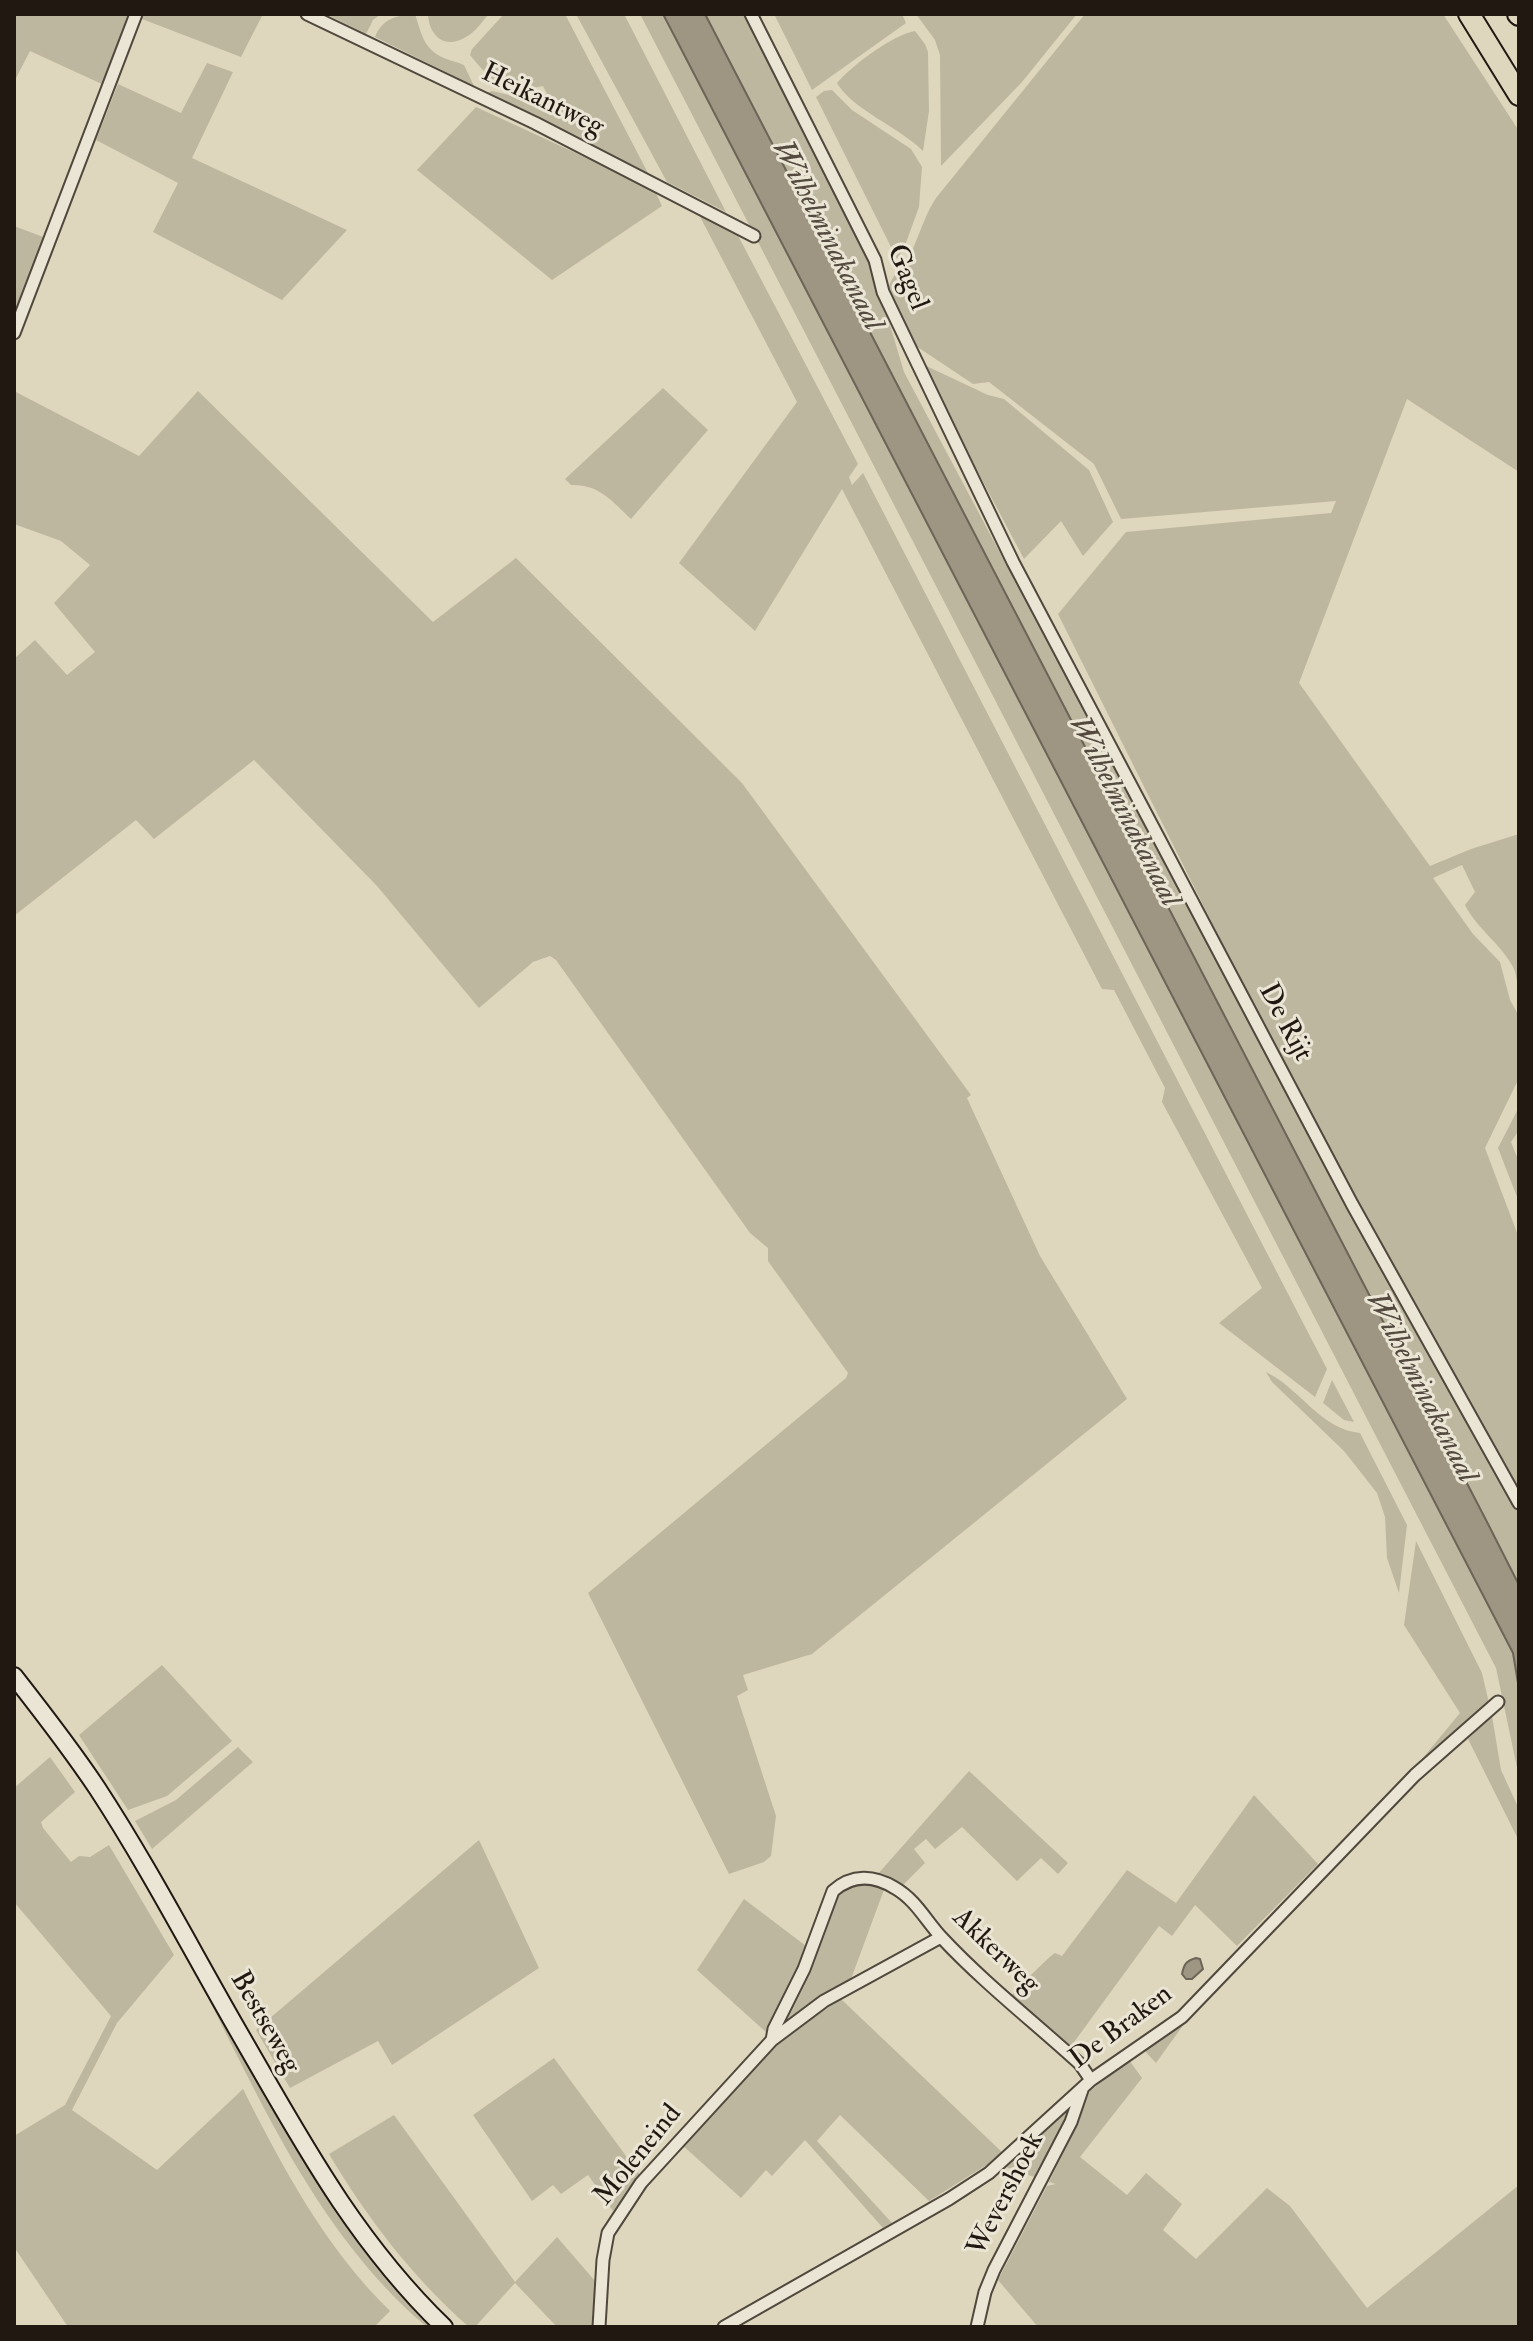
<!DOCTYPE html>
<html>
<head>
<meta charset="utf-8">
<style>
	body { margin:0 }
	#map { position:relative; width:1533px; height:2341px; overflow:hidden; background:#ded7bd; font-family:"IM FELL Double Pica",serif }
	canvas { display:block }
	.frame { position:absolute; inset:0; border:16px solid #221812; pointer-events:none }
</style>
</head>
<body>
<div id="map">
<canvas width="1533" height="2341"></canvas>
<div class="frame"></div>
</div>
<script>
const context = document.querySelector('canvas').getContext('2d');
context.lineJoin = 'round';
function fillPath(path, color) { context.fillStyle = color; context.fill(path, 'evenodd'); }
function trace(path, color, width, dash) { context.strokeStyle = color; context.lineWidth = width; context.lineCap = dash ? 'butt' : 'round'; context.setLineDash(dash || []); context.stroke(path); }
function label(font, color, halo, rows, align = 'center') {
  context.font = font + ' "IM FELL Double Pica",serif'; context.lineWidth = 6; context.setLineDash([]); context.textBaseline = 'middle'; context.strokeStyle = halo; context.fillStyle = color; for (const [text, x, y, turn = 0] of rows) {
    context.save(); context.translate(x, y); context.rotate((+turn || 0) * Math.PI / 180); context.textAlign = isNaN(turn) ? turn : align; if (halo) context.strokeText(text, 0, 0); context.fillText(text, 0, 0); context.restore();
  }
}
fillPath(new Path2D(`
	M 14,14 L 131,14 L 104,85 L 30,51 L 14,82 Z
	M 144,14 L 263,14 L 241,57 L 142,19 Z
	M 326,14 L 381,14 L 373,20 L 366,34 Z
	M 415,14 C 421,32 423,49 444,58 C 451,61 457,62 464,65 L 474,86 L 375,37 C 382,19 396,15 415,14 Z
	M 428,14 L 489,14 C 482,22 475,32 466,37 C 445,50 429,36 428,14 Z
	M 504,14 L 565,14 L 648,173 L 484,94 L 492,91 L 526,99 L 547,94 L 543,86 C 505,95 493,83 470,55 L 472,49 Z
	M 576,14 L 624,14 L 726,212 L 667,182 Z
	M 640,14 L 663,14 L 1513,1653 L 1519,1689 L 1519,1777 L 1496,1668 Z
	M 705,14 L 744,14 L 870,258 L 904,372 L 1369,1248 L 1519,1514 L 1519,1585 Z
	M 774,14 L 902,14 L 906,23 L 812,90 Z
	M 916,14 L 1077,14 L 1022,82 L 941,166 L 940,55 L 935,40 Z
	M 1085,14 L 1443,14 L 1519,131 L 1519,472 L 1407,399 L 1299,683 L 1430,866 L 1471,849 L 1519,834 L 1519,993 C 1517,985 1517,975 1513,967 C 1501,944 1477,929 1465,905 L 1475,892 L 1462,865 L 1433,878 L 1473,934 L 1500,962 L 1510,1000 L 1519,1016 L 1519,1078 L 1485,1148 L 1519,1238 L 1519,1491 L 1348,1185 L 1220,939 L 1058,614 L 1126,532 L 1331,513 L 1336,501 L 1121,519 L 1094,464 L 989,382 L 973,384 L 916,346 L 909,339 L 886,297 C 891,271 905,268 914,246 C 921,230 926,213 936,198 Z
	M 915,31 L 925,44 L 928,52 L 929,111 L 923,151 C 899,127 853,110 837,83 C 851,66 894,34 915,31 Z
	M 207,63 L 233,72 L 192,158 L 347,230 L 282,300 L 153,232 L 178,183 L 96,140 L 118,84 L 181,113 Z
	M 832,90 L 852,110 L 911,149 L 922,167 L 919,207 L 904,248 L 897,259 L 816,97 L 824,91 Z
	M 476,107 L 654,189 L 662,206 L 552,280 L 417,170 Z
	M 696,209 L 733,226 L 858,464 L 849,477 L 852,485 L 863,473 L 1327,1369 L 1315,1397 L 1219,1323 L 1262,1288 L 1162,1102 L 1165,1088 L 1114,990 L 1102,989 L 842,489 L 755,631 L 679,563 L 797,402 Z
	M 14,226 L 46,238 L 14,321 Z
	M 920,363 L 988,395 L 1004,399 L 1089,470 L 1113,522 L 1083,556 L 1061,521 L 1024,559 Z
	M 663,388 L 708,430 L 631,519 C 612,501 599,484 571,485 L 565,479 Z
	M 14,391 L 139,456 L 198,391 L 433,622 L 516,558 L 742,783 L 971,1095 L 967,1098 L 1040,1256 L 1127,1399 L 812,1654 L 743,1675 L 748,1690 L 737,1696 L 776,1816 L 771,1856 L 764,1862 L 729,1874 L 588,1593 L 846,1378 L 848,1373 L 768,1261 L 768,1248 L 750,1233 L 556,960 L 550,956 L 533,962 L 479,1008 L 377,886 L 254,760 L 154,839 L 136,820 L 14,916 L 14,659 L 35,640 L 67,675 L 95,652 L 54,603 L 90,565 L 61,541 L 14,524 Z
	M 1519,1107 L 1519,1130 L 1511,1142 L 1519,1162 L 1519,1202 L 1498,1148 Z
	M 1266,1372 C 1301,1389 1320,1429 1360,1433 L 1407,1525 L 1399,1593 L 1387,1558 L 1385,1517 L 1377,1493 L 1344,1451 L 1272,1382 Z
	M 1332,1380 L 1354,1422 L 1344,1420 L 1323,1403 Z
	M 1416,1541 L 1482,1673 L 1489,1703 L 1417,1765 L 1460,1713 L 1404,1625 Z
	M 162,1665 L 232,1741 L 167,1796 L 128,1810 L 79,1735 Z
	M 1492,1716 L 1501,1770 L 1519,1809 L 1519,1841 L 1468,1739 Z
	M 238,1747 L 253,1762 L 152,1849 L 135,1821 L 176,1800 Z
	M 50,1757 L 75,1792 L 41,1822 L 43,1828 L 71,1862 L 79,1856 L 90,1857 L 109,1845 L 174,1955 L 117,2023 L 72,2110 L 157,2170 L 243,2089 C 284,2170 325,2247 390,2311 L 374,2327 L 68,2327 L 14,2247 L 14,2136 L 65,2105 L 111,2016 L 14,1902 L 14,1788 Z
	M 969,1771 L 1068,1863 L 1058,1874 L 1041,1858 L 1017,1881 L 962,1827 L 935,1849 L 926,1839 L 914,1849 L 925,1863 L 900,1888 L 877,1875 Z
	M 1254,1795 L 1318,1864 L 1237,1946 L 1195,1905 L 1172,1936 L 1159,1926 L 1069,2049 L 1011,1996 C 1016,1990 1050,1955 1055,1953 L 1062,1956 L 1127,1870 L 1176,1903 Z
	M 479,1840 L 539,1968 L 392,2065 L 378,2041 L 290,2088 L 256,2030 Z
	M 867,1883 L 885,1887 L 851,1979 L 782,2026 L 835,1896 L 847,1885 Z
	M 744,1899 L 806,1946 L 787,1993 L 767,2033 L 697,1970 Z
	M 192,1966 L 202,1974 L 253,2066 L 438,2327 L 427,2327 C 315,2232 258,2094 192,1966 Z
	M 841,1999 L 1004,2154 L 929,2201 L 840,2115 L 817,2141 L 892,2223 L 883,2228 L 805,2140 L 772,2176 L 766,2170 L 741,2198 L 681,2144 L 763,2057 L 796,2029 Z
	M 1184,2022 L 1184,2024 L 1156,2063 L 1143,2049 Z
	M 554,2058 L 640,2175 L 613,2211 L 588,2175 L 561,2194 L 553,2185 L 532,2201 L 473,2115 Z
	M 1129,2060 L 1142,2078 L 1080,2157 L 1127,2195 L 1146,2173 L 1182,2204 L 1163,2230 L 1196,2259 L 1267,2188 L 1290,2206 L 1367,2308 L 1519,2185 L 1519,2327 L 1038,2327 L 998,2280 L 1047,2186 L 1056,2184 L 1049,2182 L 1078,2123 L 1090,2091 Z
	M 1074,2100 L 1067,2120 L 1037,2178 L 1006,2167 Z
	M 394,2115 L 515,2282 L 557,2237 L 595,2281 L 593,2327 L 557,2327 L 515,2283 L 475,2327 L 469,2327 C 413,2278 367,2218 329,2154 Z`), '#beb7a0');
const water = new Path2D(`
	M 663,14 L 705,14 L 1486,1520 L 1519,1585 L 1519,1689 L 1513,1653 Z
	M 1196,1958 L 1200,1959 L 1203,1969 L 1192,1979 L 1186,1979 L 1182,1974 C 1184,1964 1186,1961 1196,1958 Z`);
fillPath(water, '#9e9683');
trace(water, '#6c6456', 2);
const street = new Path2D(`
	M 307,14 L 535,123 L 754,236
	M 751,14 L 875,260 L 883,292 L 1013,562 L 1352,1204 L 1519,1503
	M 14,333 L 136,14
	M 772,2040 L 774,2029 L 804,1969 L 833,1891 C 852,1874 874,1875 895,1888 C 916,1900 926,1921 942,1938 C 984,1983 1034,2022 1080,2064 L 1091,2080
	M 599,2327 L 603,2260 L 608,2233 L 641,2183 L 772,2040 L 824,2001 L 941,1937
	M 724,2327 L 949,2199 L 989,2173 L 1091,2080 L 1182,2017 L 1415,1775 L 1498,1702
	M 977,2327 L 985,2292 L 994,2270 L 1071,2122 L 1082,2090`);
const secondary = new Path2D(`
	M 14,1676 C 43,1713 71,1749 97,1788 C 148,1866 191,1949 237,2029 C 300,2138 353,2239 444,2327`);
const highway = new Path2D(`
	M 1469,14 L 1519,95
	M 1518,14 L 1519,15`);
trace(street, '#51483d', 15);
trace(secondary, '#221812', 20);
trace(highway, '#221812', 24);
trace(street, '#eae5d4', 11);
trace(secondary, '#eae5d4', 16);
trace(highway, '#ded7bd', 20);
label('28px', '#221812', '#eae5d4', [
	["Heikantweg",542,101,26],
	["Gagel",906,278,68],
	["De Rijt",1284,1023,62],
	["Akkerweg",995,1952,44],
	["Bestseweg",264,2023,60],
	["De Braken",1122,2028,-37],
	["Moleneind",639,2156,-51],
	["Wevershoek",1007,2195,-63]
]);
label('italic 30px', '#544a3f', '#eae5d4', [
	["Wilhelminakanaal",826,236,63],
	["Wilhelminakanaal",1123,812,63],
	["Wilhelminakanaal",1420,1388,63]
]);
</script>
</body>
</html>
